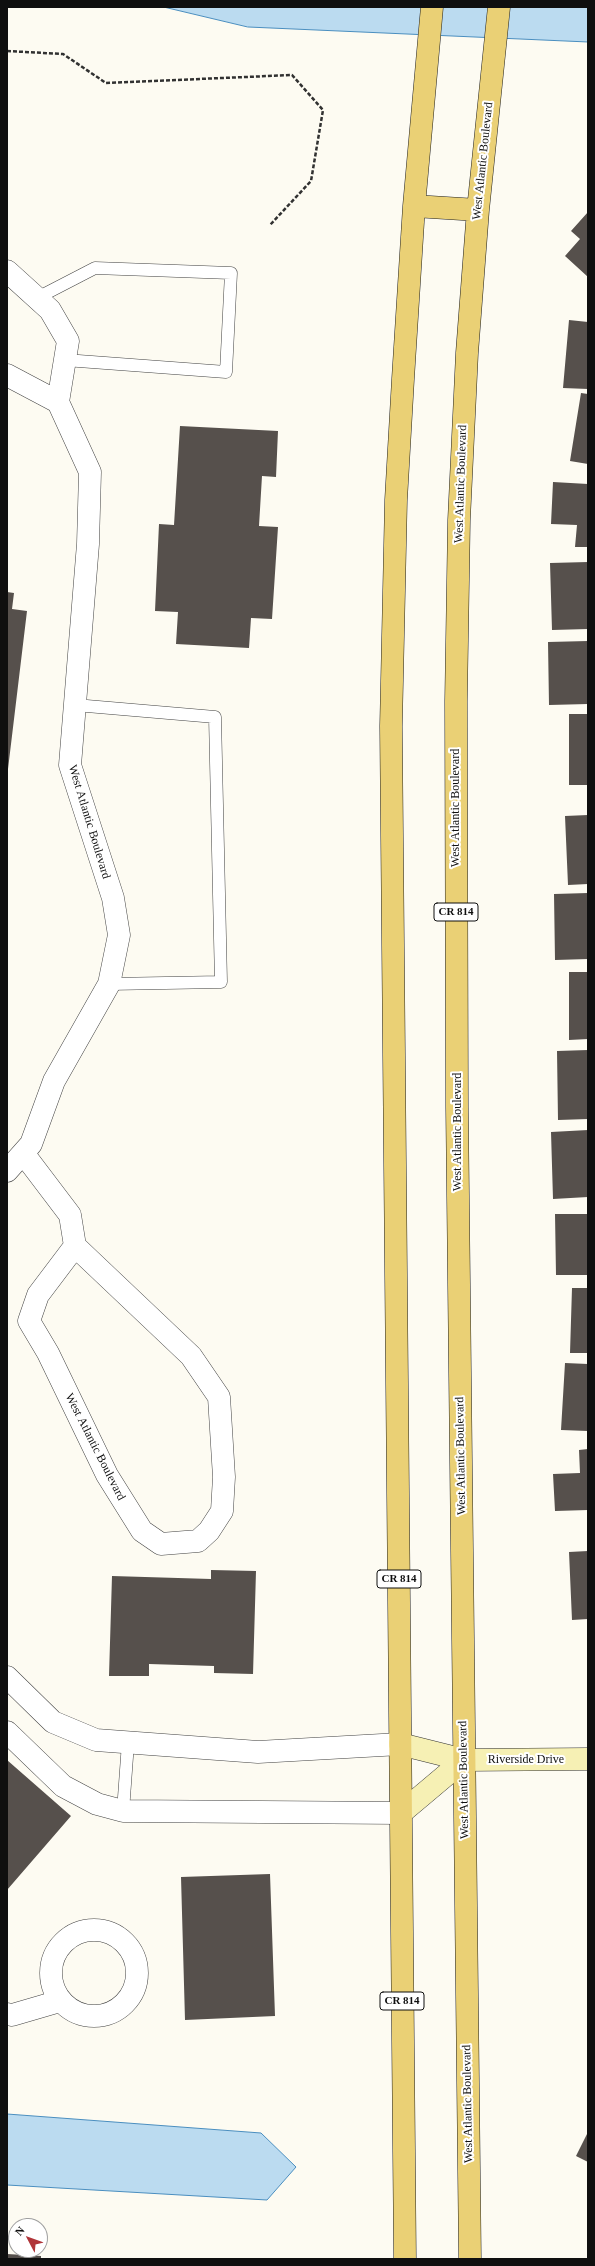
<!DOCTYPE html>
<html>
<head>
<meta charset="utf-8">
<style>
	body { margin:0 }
	#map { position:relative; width:595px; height:2266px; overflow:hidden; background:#fdfbf2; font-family:"Times New Roman",serif }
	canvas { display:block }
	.frame { position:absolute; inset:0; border:8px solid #0f0f0f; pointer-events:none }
	.north { position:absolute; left:8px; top:2218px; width:40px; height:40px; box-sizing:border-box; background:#fff; border:1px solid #9f9f9f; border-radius:50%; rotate:311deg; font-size:11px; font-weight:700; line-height:16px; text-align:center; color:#0f0f0f }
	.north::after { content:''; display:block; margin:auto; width:14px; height:18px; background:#b03539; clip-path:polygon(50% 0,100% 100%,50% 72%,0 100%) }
</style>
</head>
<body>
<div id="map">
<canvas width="595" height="2266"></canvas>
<div class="frame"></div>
<div class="north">N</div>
</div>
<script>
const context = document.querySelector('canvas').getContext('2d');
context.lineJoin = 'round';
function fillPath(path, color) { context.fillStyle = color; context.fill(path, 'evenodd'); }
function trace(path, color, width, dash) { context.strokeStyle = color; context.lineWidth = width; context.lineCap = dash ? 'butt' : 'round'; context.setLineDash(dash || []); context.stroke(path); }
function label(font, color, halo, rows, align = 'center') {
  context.font = font + ' "Times New Roman",serif'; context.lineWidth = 4; context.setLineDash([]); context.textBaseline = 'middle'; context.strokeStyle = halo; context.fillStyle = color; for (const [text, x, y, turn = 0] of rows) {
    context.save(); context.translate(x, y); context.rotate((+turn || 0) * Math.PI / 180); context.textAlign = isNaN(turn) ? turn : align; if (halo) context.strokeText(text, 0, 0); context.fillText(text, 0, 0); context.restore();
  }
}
const water = new Path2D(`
	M 164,7 L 588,7 L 588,42 L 248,27 Z
	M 7,2114 L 261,2133 L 296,2167 L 267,2200 L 7,2185 Z`);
fillPath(water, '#bbdbf0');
trace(water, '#4a8ebf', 1);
fillPath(new Path2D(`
	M 588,212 L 588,277 L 565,256 L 580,239 L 571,231 Z
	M 569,320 L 588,322 L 588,389 L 563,388 Z
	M 581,393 L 588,394 L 588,464 L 570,461 Z
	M 180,426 L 278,431 L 276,477 L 262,476 L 259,526 L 278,527 L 272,619 L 251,618 L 249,648 L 176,644 L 178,612 L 155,611 L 159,524 L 174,525 Z
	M 553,482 L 588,484 L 588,547 L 575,547 L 577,525 L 551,524 Z
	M 588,562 L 588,629 L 552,630 L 550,563 Z
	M 7,592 L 14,593 L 12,609 L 27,611 L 8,769 Z
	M 588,641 L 588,704 L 549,705 L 548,642 Z
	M 569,714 L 588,714 L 588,785 L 569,785 Z
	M 588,815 L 588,884 L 568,885 L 565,816 Z
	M 588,893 L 588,959 L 555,960 L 554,894 Z
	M 569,972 L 588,972 L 588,1039 L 569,1040 Z
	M 588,1050 L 588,1119 L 558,1120 L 557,1051 Z
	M 588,1130 L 588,1197 L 553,1199 L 551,1132 Z
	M 555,1214 L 588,1214 L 588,1275 L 556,1275 Z
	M 572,1288 L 588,1288 L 588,1353 L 570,1353 Z
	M 565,1363 L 588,1364 L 588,1431 L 561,1430 Z
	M 588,1449 L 588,1510 L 555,1511 L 553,1474 L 580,1473 L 579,1450 Z
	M 588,1551 L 588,1619 L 572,1620 L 569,1552 Z
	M 211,1570 L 256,1571 L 253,1674 L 214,1673 L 214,1666 L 149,1664 L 149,1676 L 109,1676 L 112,1576 L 211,1579 Z
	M 7,1760 L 71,1816 L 7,1890 Z
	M 270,1874 L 275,2016 L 185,2020 L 181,1877 Z
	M 588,2132 L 588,2162 L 576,2156 Z
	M 7,2254 L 41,2256 L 41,2259 L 7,2259 Z`), '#56504c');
const lane = new Path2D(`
	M 37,298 L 95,268 L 231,273 L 226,372 L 65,360
	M 75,705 L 215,717 L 221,982 L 109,984
	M 123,1811 L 128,1743`);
const street = new Path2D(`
	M 7,271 L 50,310 L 68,341 L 58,402
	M 7,375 L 58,402 L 90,472 L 88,544 L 70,765 L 113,898 L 119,935 L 109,984 L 54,1081 L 31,1144 L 7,1171
	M 23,1153 L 70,1215 L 75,1246 L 38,1295 L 29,1321 L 48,1353 L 107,1475 L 142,1531 L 161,1544 L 198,1541 L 209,1531 L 222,1511 L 224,1477 L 219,1397 L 191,1356 L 75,1246
	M 7,1677 L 53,1722 L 96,1740 L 258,1752 L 400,1744
	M 7,1732 L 63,1786 L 97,1804 L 123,1811 L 401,1813
	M51 1973a43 43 0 1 1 86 0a43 43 0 1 1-86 0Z
	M 7,2014 L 12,2015 L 60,2001`);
const secondary = new Path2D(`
	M 400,1744 L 464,1760 L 588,1759
	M 401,1813 L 464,1760`);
const primary = new Path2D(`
	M 414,206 L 478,210
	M 405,2259 L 391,726 L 396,500 L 403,379 L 414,206 L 432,7
	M 470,2259 L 457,1107 L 456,701 L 459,520 L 467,353 L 478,210 L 499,7`);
trace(lane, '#424242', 13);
trace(street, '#424242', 23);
trace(secondary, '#313131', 23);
trace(primary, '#202020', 23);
trace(new Path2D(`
	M 7,51 L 63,54 L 106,83 L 292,75 L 323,110 L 311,181 L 270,225`), '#313131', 2.5, [4, 2]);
trace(lane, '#fff', 12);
trace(street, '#fff', 22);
trace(secondary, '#f6f0b4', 22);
trace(primary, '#ead075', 22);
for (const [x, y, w] of [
	[456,912,44],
	[399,1579,44],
	[402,2001,44]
]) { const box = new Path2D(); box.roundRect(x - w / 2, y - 9, w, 18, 3); context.fillStyle = '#fff'; context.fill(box); trace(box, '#0f0f0f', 1); }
label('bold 11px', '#0f0f0f', null, [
	["CR 814",456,912],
	["CR 814",399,1579],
	["CR 814",402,2001]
]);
label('12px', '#0f0f0f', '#fff', [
	["West Atlantic Boulevard",483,161,-84],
	["West Atlantic Boulevard",461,484,-88],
	["West Atlantic Boulevard",456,808,-90],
	["West Atlantic Boulevard",89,822,73],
	["West Atlantic Boulevard",458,1132,-90],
	["West Atlantic Boulevard",95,1447,63],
	["West Atlantic Boulevard",461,1456,-91],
	["Riverside Drive",526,1760],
	["West Atlantic Boulevard",464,1780,-91],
	["West Atlantic Boulevard",468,2104,-91]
]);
</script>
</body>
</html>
